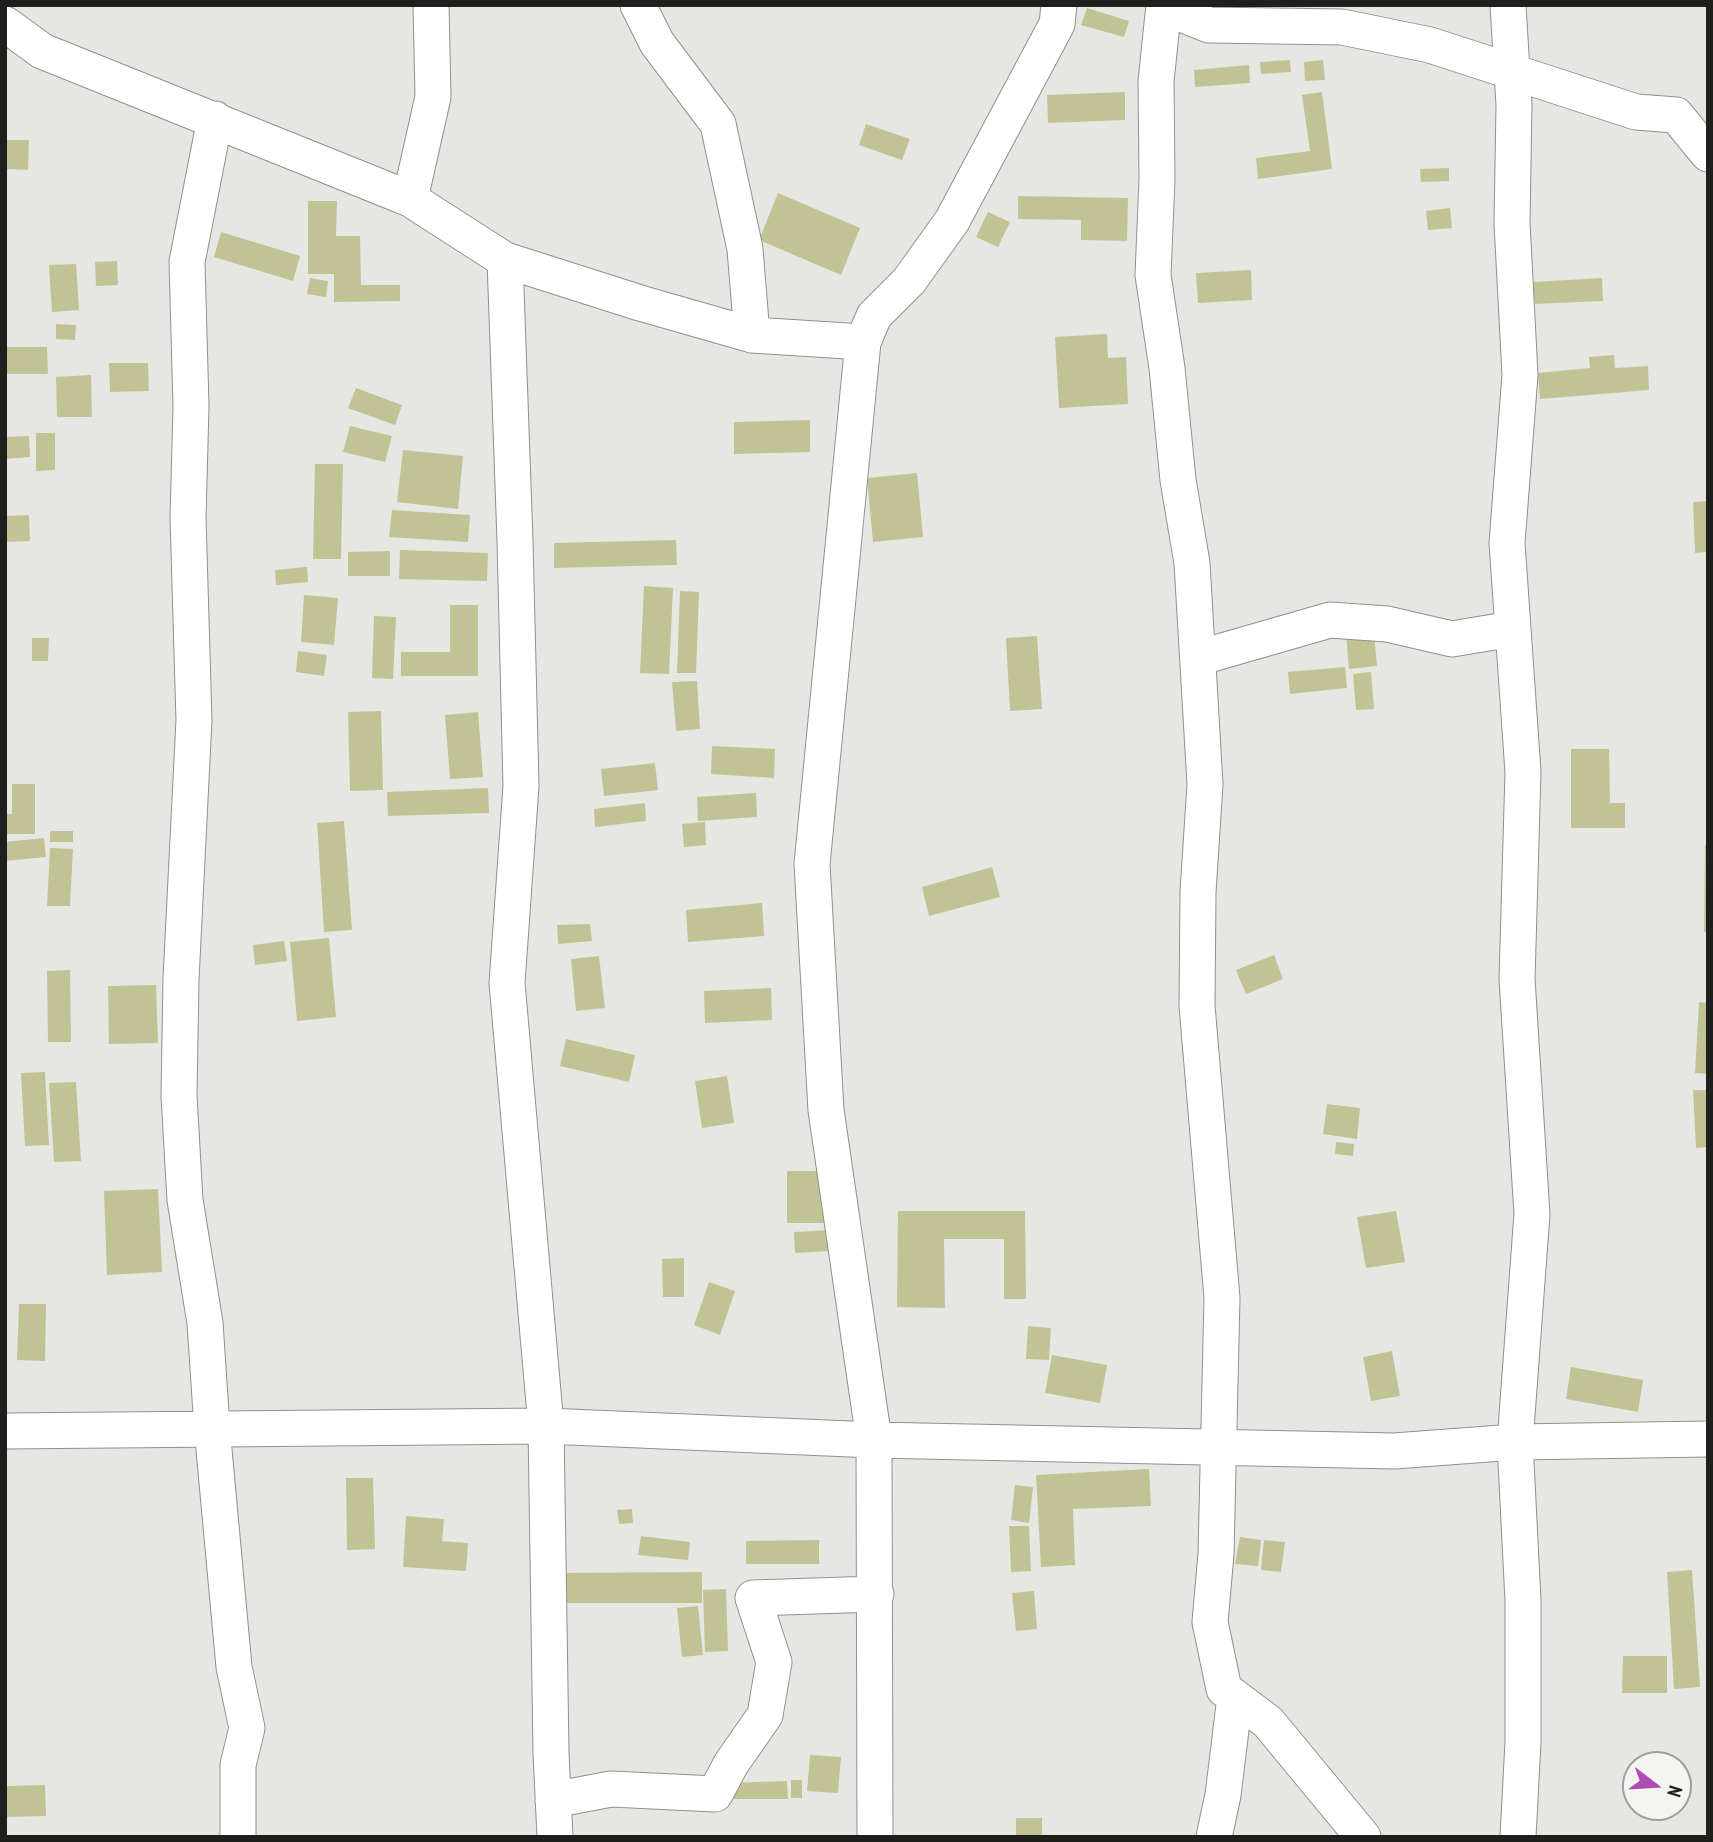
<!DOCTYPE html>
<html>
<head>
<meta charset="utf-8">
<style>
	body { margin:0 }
	#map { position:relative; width:1713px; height:1842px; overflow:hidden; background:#e6e7e3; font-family:"PT Sans Narrow",sans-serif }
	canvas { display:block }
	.frame { position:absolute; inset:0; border:7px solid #1f1f1e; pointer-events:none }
	.north { position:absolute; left:1622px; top:1751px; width:70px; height:70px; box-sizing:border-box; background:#f4f4f0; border:2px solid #9f9f9c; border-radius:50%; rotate:107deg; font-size:19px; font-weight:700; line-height:28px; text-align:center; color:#1f1f1e }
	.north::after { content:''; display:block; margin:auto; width:24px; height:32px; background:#ad4db5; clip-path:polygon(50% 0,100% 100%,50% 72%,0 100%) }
</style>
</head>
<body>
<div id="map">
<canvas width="1713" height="1842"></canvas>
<div class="frame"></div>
<div class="north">N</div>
</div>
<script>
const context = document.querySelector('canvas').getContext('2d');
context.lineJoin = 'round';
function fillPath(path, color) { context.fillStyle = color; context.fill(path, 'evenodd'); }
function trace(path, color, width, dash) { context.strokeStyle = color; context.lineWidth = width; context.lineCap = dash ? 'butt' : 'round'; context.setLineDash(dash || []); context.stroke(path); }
fillPath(new Path2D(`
	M 1087,8 L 1129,21 L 1124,37 L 1081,25 Z
	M 1290,60 L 1291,72 L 1261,74 L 1260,62 Z
	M 1323,60 L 1325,80 L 1305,81 L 1304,62 Z
	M 1249,65 L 1250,83 L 1195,87 L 1194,70 Z
	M 1125,92 L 1125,120 L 1048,123 L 1047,95 Z
	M 1322,92 L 1332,169 L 1258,179 L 1256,158 L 1310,151 L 1302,95 Z
	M 866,124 L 910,139 L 902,160 L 859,145 Z
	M 5,140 L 29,140 L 28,170 L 5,169 Z
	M 1449,168 L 1449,181 L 1421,182 L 1420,169 Z
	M 778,193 L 860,228 L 841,275 L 759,240 Z
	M 1018,196 L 1128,198 L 1127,241 L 1081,240 L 1081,220 L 1018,219 Z
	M 308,201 L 337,201 L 336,236 L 360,236 L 361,285 L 400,285 L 400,301 L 334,302 L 334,274 L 308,274 Z
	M 1450,208 L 1452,228 L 1428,230 L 1426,211 Z
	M 988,212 L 1010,222 L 998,247 L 976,237 Z
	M 221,232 L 300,256 L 293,281 L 214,257 Z
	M 117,261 L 118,285 L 96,286 L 95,262 Z
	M 76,264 L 79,310 L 52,312 L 49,265 Z
	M 1251,270 L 1252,300 L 1198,303 L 1196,273 Z
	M 310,278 L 328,281 L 326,297 L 307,294 Z
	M 1602,278 L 1603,301 L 1535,304 L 1533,282 Z
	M 56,324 L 76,325 L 75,340 L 56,339 Z
	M 1107,334 L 1108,358 L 1126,357 L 1128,404 L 1059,408 L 1055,337 Z
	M 5,347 L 47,347 L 48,374 L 5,374 Z
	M 1614,355 L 1615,368 L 1648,366 L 1649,390 L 1540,399 L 1538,373 L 1590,368 L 1589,357 Z
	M 109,363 L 148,363 L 149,391 L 110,392 Z
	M 91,375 L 92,417 L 57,417 L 56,377 Z
	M 356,388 L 402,405 L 395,425 L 348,408 Z
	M 810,420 L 810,452 L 734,454 L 734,422 Z
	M 350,426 L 392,436 L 385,462 L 343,452 Z
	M 36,433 L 55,433 L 55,470 L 36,471 Z
	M 29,436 L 30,457 L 5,459 L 5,437 Z
	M 403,450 L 463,456 L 458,509 L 397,502 Z
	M 315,464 L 343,464 L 341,559 L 313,559 Z
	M 917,473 L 923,537 L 873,542 L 867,478 Z
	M 1708,501 L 1708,552 L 1695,553 L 1693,502 Z
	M 392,510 L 470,515 L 468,542 L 389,537 Z
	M 29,515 L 30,541 L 5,542 L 5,516 Z
	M 676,540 L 677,565 L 554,568 L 554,543 Z
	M 400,550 L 488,553 L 487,581 L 399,579 Z
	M 390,551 L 390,576 L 348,576 L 348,552 Z
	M 307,567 L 308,582 L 276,585 L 275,570 Z
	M 644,586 L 673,588 L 669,674 L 640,673 Z
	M 680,591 L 699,592 L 696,673 L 677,673 Z
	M 304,595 L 338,598 L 334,645 L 301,642 Z
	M 450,605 L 478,605 L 478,676 L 401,676 L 401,652 L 450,652 Z
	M 374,616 L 396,617 L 393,679 L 372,678 Z
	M 1374,633 L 1377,666 L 1349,669 L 1346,635 Z
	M 1037,636 L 1042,709 L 1010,711 L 1006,638 Z
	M 32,638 L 49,638 L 48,661 L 32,661 Z
	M 298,651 L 327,655 L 324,676 L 296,672 Z
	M 1345,667 L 1347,688 L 1290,694 L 1288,672 Z
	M 1371,672 L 1374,709 L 1356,710 L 1353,674 Z
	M 697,681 L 700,729 L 676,731 L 672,682 Z
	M 381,711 L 383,790 L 350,791 L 348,712 Z
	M 478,712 L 483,777 L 450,779 L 445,715 Z
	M 712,746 L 775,749 L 774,778 L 711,774 Z
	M 1571,749 L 1609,749 L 1610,803 L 1625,803 L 1625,828 L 1571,828 Z
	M 655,763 L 658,790 L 604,796 L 601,769 Z
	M 12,784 L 35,784 L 35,834 L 5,834 L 5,814 L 12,814 Z
	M 488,788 L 489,813 L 388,816 L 387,792 Z
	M 756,793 L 757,817 L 698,821 L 697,797 Z
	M 645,803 L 646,821 L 595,827 L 594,809 Z
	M 344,821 L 352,930 L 324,932 L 317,823 Z
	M 705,822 L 706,845 L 684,847 L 682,824 Z
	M 50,831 L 73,831 L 73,842 L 50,842 Z
	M 44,838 L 46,857 L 5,861 L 5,842 Z
	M 1705,845 L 1708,845 L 1708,932 L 1704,932 Z
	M 50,848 L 73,849 L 70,906 L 47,906 Z
	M 992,867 L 1000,897 L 929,916 L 922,887 Z
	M 762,903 L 764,936 L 688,942 L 686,910 Z
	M 590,924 L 592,941 L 558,944 L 557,925 Z
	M 329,938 L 336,1017 L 297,1021 L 290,942 Z
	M 284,941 L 287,961 L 255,965 L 253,945 Z
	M 1274,955 L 1283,979 L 1246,994 L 1236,970 Z
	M 599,956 L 605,1008 L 576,1011 L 571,959 Z
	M 70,970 L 71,1042 L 48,1042 L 47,971 Z
	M 156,985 L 158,1043 L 109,1044 L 108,986 Z
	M 771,988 L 772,1020 L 705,1023 L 704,991 Z
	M 1699,1002 L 1708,1003 L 1708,1074 L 1695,1073 Z
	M 566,1039 L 635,1055 L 629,1082 L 560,1066 Z
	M 45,1072 L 49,1145 L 25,1146 L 21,1073 Z
	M 727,1076 L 734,1123 L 702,1128 L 695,1081 Z
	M 76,1082 L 81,1161 L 54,1162 L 49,1083 Z
	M 1693,1090 L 1708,1090 L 1708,1147 L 1696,1148 Z
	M 1327,1104 L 1360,1108 L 1357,1139 L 1323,1134 Z
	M 1336,1142 L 1354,1144 L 1353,1156 L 1335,1154 Z
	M 787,1171 L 828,1171 L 828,1223 L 787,1223 Z
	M 158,1189 L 162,1272 L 107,1275 L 104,1191 Z
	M 898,1211 L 1025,1211 L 1026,1299 L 1004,1299 L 1004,1239 L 944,1239 L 945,1308 L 897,1307 Z
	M 1396,1211 L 1405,1262 L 1366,1268 L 1357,1217 Z
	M 831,1230 L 832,1251 L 795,1253 L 794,1232 Z
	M 684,1258 L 684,1297 L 663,1297 L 662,1259 Z
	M 709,1282 L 735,1291 L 720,1335 L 694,1325 Z
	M 19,1304 L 46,1304 L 45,1361 L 17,1360 Z
	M 1028,1326 L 1051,1328 L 1049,1360 L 1026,1359 Z
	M 1392,1351 L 1400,1396 L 1371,1401 L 1363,1357 Z
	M 1052,1355 L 1107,1365 L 1100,1403 L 1045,1393 Z
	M 1571,1367 L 1643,1380 L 1638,1412 L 1566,1399 Z
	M 1149,1469 L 1151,1506 L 1073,1509 L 1075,1565 L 1041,1567 L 1036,1475 Z
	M 346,1478 L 373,1478 L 375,1549 L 347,1550 Z
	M 1015,1485 L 1033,1487 L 1029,1523 L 1011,1520 Z
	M 632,1509 L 633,1523 L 619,1524 L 617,1510 Z
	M 406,1516 L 444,1519 L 442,1541 L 468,1543 L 466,1571 L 403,1567 Z
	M 1009,1526 L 1029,1526 L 1031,1571 L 1011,1572 Z
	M 641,1536 L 690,1542 L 688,1560 L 638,1555 Z
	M 1240,1537 L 1261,1540 L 1258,1566 L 1235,1564 Z
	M 819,1540 L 819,1564 L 746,1564 L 746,1541 Z
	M 1264,1540 L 1285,1542 L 1281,1572 L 1261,1570 Z
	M 1692,1570 L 1700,1687 L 1674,1689 L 1667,1572 Z
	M 702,1572 L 702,1603 L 564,1603 L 564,1573 Z
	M 726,1589 L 728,1651 L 705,1652 L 703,1590 Z
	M 1034,1591 L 1037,1629 L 1016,1631 L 1012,1593 Z
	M 698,1606 L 703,1655 L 682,1657 L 677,1608 Z
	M 1623,1656 L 1667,1656 L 1667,1693 L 1622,1693 Z
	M 810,1755 L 841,1757 L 838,1793 L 807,1791 Z
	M 791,1780 L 802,1780 L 802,1798 L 791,1798 Z
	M 787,1781 L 788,1799 L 727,1799 L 727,1783 Z
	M 45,1785 L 46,1816 L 5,1817 L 5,1786 Z
	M 1016,1818 L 1042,1818 L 1042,1837 L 1016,1837 Z`), '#c2c395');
const minor = new Path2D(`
	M 638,5 L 657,43 L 718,124 L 745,249 L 752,335
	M 1164,5 L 1156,81 L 1157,179 L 1153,275 L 1167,368 L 1178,480 L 1192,563 L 1205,784 L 1198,892 L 1197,1006 L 1222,1298 L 1216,1554 L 1210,1622 L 1224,1689 L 1268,1722 L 1363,1837
	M 1508,5 L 1514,105 L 1512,223 L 1520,375 L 1507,543 L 1523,772 L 1517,979 L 1532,1214 L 1515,1442 L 1523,1601 L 1523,1742 L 1518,1837
	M 1164,7 L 1209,25 L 1342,27 L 1430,45 L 1636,112 L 1676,115 L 1708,154
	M 5,24 L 42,51 L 410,199 L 505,260 L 640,303 L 752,335 L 863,342 L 874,316 L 909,281 L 952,221 L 1057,24 L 1059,5
	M 215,119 L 187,262 L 191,406 L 188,518 L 194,720 L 181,979 L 179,1096 L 185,1200 L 205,1323 L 212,1428 L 234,1667 L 247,1728 L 238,1765 L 238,1837
	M 410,199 L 433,97 L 431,5
	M 505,260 L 515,541 L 521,786 L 507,983 L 546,1426 L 551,1753 L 555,1837
	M 863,342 L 812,864 L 826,1110 L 874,1440 L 875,1837
	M 1198,658 L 1330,620 L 1387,624 L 1452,639 L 1512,629
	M 5,1431 L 546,1426 L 874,1440 L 1394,1451 L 1515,1442 L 1708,1439
	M 553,1800 L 611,1789 L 715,1794 L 731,1764 L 765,1715 L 774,1662 L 753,1598 L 876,1594
	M 1214,1837 L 1223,1795 L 1235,1697`);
trace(minor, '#90908d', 37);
trace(minor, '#fff', 35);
</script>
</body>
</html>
